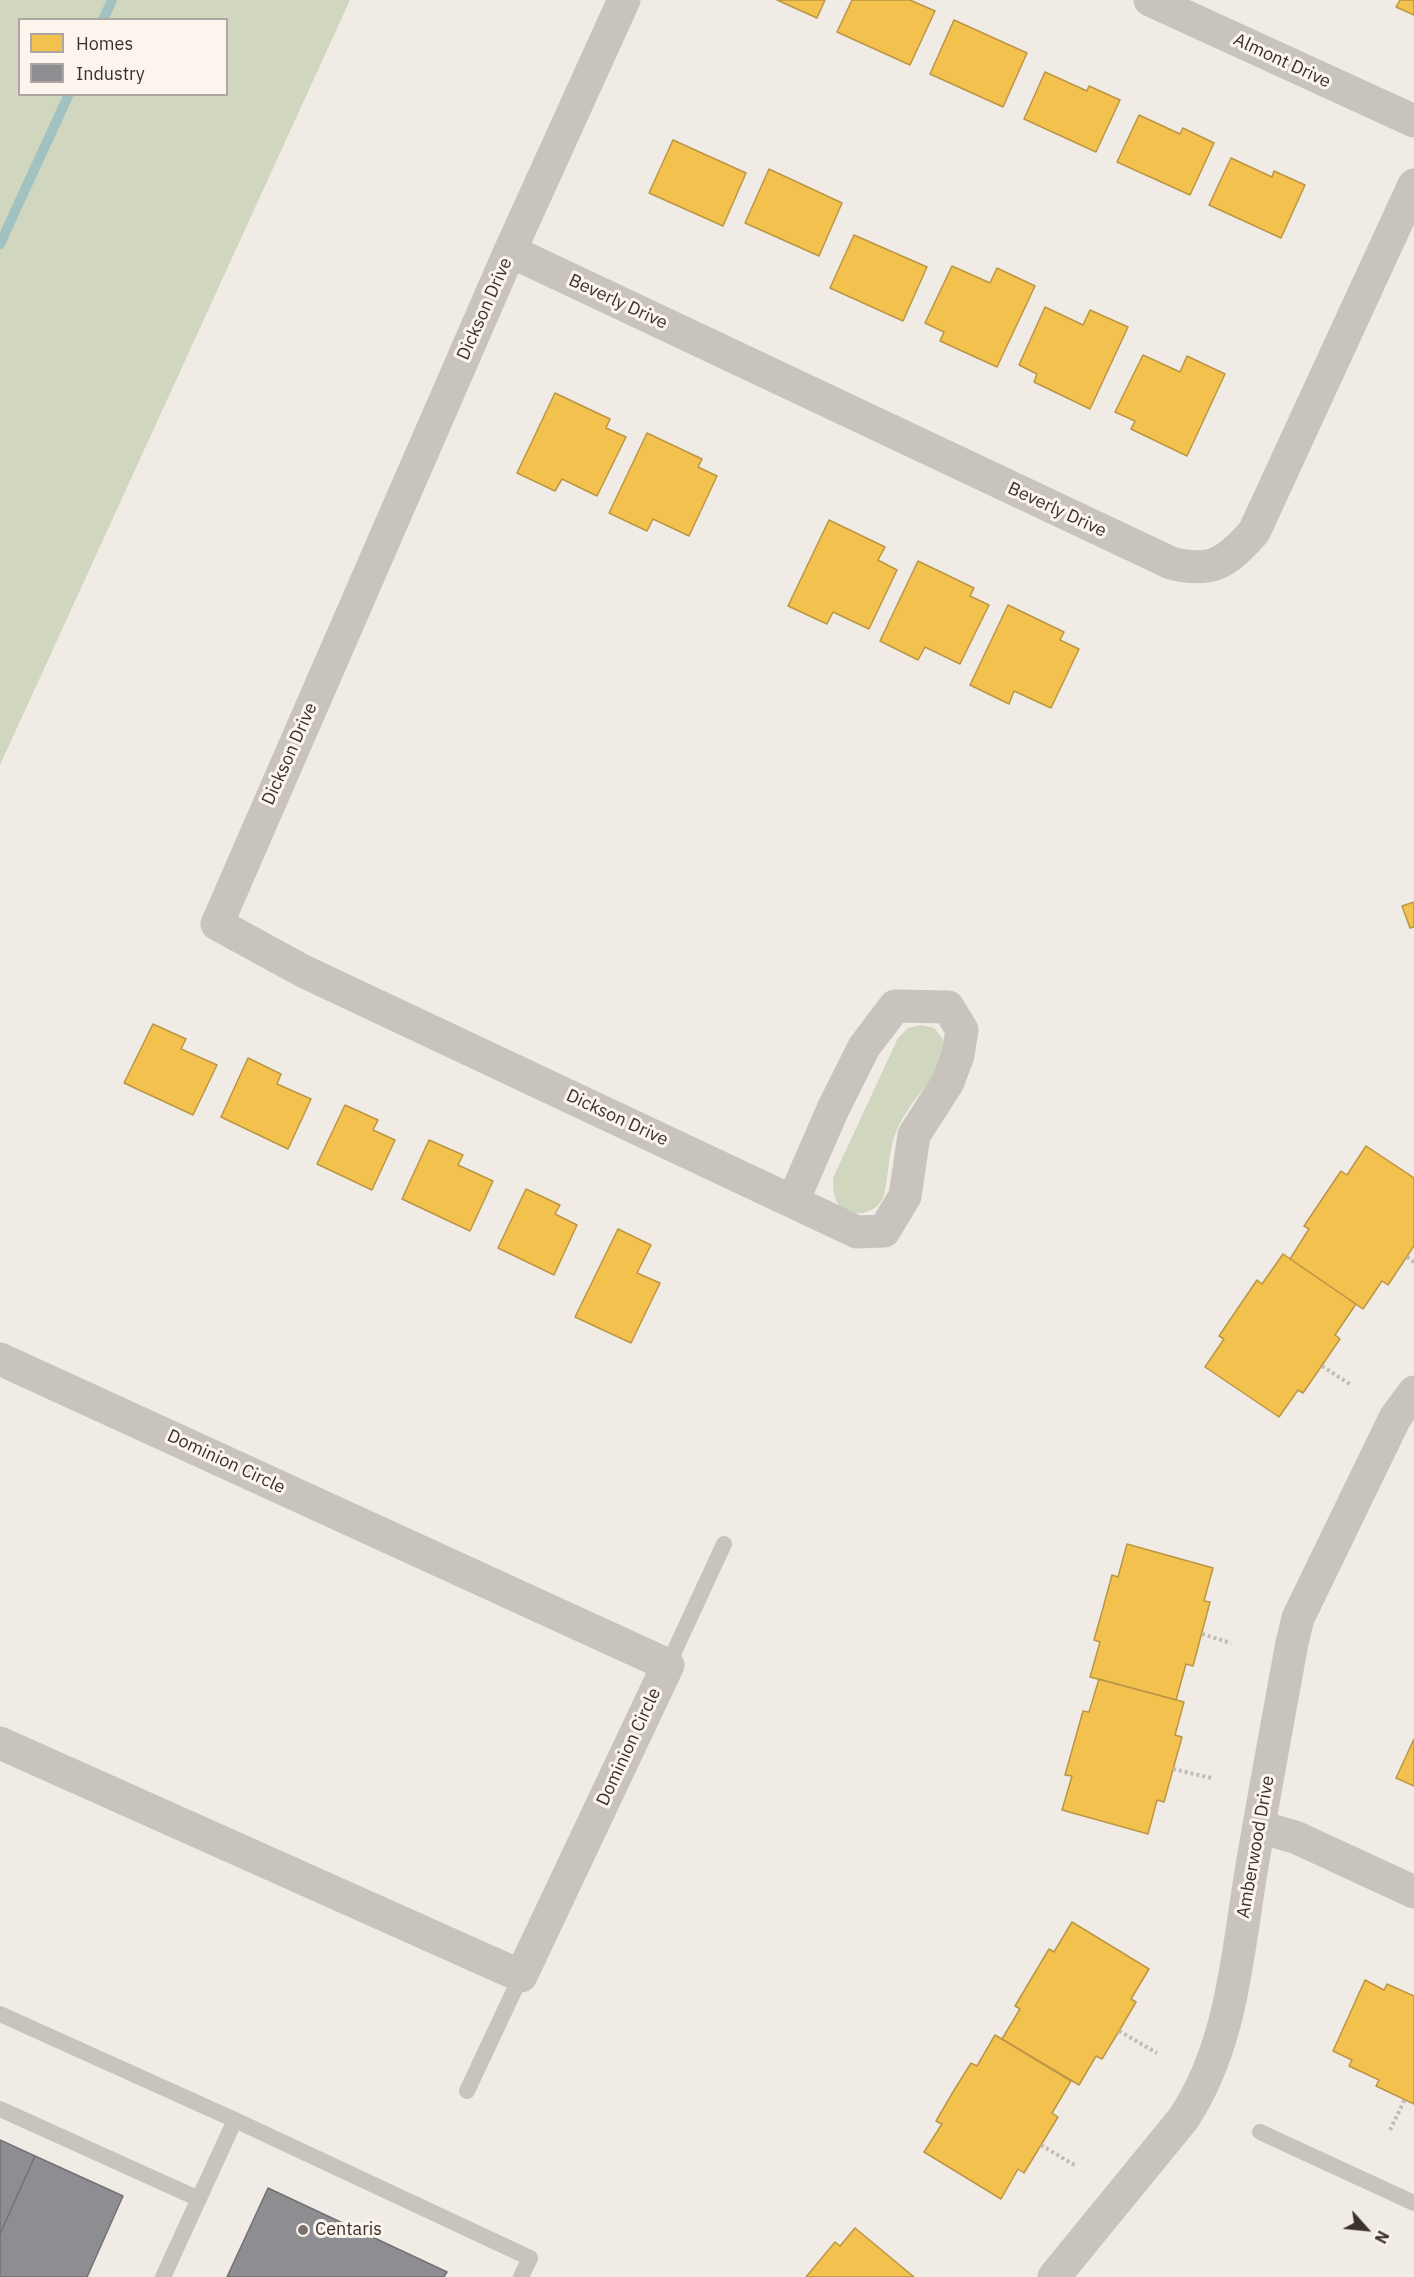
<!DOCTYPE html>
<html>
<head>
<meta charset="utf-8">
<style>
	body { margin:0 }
	#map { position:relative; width:1414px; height:2277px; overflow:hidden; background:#f0ebe5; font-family:"IBM Plex Sans",sans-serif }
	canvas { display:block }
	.legend { position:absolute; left:18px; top:18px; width:210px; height:78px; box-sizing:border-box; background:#fbf5ee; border:2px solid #aea6a0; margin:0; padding:8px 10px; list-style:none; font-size:18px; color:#3b302b }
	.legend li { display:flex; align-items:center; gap:12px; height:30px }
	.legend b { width:30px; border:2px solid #aea6a0 }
	.north { position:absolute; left:1336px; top:2199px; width:60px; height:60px; -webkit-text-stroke:4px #fbf5ee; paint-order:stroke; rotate:117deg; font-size:16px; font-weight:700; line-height:24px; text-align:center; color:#3b302b }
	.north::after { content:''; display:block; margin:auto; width:21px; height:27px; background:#3b302b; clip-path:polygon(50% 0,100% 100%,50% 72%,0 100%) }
</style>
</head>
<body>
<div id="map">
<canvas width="1414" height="2277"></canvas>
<ul class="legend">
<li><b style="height:16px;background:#f2c14e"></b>Homes</li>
<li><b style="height:16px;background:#8d8d92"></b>Industry</li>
</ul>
<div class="north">N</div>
</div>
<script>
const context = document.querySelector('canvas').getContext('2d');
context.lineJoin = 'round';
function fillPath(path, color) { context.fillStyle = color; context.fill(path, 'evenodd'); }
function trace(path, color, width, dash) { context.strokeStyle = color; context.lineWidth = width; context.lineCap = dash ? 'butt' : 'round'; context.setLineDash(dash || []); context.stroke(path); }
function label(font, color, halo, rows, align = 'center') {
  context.font = font + ' "IBM Plex Sans",sans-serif'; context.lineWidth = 6; context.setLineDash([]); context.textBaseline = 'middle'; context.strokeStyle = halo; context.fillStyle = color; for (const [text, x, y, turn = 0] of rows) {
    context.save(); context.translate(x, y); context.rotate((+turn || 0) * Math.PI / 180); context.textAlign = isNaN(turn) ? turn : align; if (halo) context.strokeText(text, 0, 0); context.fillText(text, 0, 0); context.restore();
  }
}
fillPath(new Path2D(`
	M 0,0 L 350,0 L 0,765 ZM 20,20 L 226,20 L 226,94 L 20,94 Z
	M 921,1025 L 934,1028 L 943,1039 L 947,1051 C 942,1060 937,1071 931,1079 C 915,1100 901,1115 893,1141 C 888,1157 888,1187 882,1200 C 874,1214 854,1217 842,1208 C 833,1201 833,1188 833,1178 L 898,1038 L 908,1028 Z`), '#d1d6bf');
const homes = new Path2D(`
	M 777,0 L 825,0 L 817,18 Z
	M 852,0 L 910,0 L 935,11 L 910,65 L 837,32 Z
	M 1400,0 L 1414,0 L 1414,15 L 1396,7 Z
	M 954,20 L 1027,53 L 1003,107 L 930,74 Z
	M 1045,72 L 1087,91 L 1089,86 L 1120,100 L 1096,152 L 1024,119 Z
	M 1139,115 L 1180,134 L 1183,128 L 1214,143 L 1190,195 L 1117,162 Z
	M 673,140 L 746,173 L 723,226 L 649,193 Z
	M 1231,158 L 1272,177 L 1274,171 L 1305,185 L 1281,238 L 1209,205 Z
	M 769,169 L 842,203 L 819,256 L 745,223 Z
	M 854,235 L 927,267 L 903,321 L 830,288 Z
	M 952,266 L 990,283 L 997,268 L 1035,286 L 997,367 L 940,341 L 944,332 L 925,323 Z
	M 1045,307 L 1083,325 L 1090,310 L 1128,327 L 1090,409 L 1034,382 L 1037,374 L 1019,365 Z
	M 1143,355 L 1180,372 L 1187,356 L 1225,374 L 1187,456 L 1131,429 L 1135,421 L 1115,412 Z
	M 555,393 L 610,419 L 606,428 L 626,437 L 597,496 L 562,479 L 555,491 L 517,473 Z
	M 647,433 L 702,459 L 698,467 L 717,476 L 689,536 L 653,519 L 647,531 L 609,513 Z
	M 829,520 L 885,547 L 878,560 L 897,570 L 869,629 L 833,612 L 827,624 L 788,606 Z
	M 918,561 L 974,588 L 970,596 L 989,605 L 960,664 L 925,647 L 918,660 L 880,641 Z
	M 1008,605 L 1064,632 L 1060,640 L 1079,649 L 1051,708 L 1014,691 L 1009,704 L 970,685 Z
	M 1414,902 L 1414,927 L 1410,928 L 1402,906 Z
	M 153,1024 L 186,1039 L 181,1049 L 217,1065 L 193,1115 L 124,1083 Z
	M 248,1058 L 281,1074 L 277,1084 L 311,1099 L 288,1149 L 221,1117 Z
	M 345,1105 L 378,1120 L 373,1130 L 395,1140 L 372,1190 L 317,1164 Z
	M 429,1140 L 463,1155 L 458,1165 L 493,1181 L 470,1231 L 402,1199 Z
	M 1366,1146 L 1414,1178 L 1414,1246 L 1388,1285 L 1382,1281 L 1363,1309 L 1290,1259 L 1309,1229 L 1304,1226 L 1341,1171 L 1347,1175 Z
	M 526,1189 L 560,1205 L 555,1214 L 577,1225 L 554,1275 L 498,1248 Z
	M 618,1229 L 651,1245 L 637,1273 L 660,1283 L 631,1343 L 575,1317 Z
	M 1283,1254 L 1356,1304 L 1335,1335 L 1340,1339 L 1303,1393 L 1298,1390 L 1279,1417 L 1205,1367 L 1224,1339 L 1219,1336 L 1257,1280 L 1262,1284 Z
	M 1127,1544 L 1213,1568 L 1204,1601 L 1210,1602 L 1193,1666 L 1186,1664 L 1176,1700 L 1090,1677 L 1100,1642 L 1094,1640 L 1103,1608 L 1112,1575 L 1118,1577 Z
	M 1099,1679 L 1184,1702 L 1175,1735 L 1182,1737 L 1164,1802 L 1157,1800 L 1148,1834 L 1062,1810 L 1072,1776 L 1065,1775 L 1083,1711 L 1089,1712 Z
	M 1414,1739 L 1414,1786 L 1396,1778 Z
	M 1072,1922 L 1149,1969 L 1131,1999 L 1136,2002 L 1119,2031 L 1102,2059 L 1096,2056 L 1079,2085 L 1002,2039 L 1020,2009 L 1015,2006 L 1049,1949 L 1054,1952 Z
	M 1365,1980 L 1384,1990 L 1387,1984 L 1414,1996 L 1414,2104 L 1376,2086 L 1379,2080 L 1349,2066 L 1352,2060 L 1333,2051 Z
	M 995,2035 L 1071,2081 L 1052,2113 L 1058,2117 L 1024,2173 L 1018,2169 L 1001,2199 L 924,2152 L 942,2124 L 936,2121 L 953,2092 L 971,2063 L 977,2066 Z
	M 855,2228 L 914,2277 L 806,2277 L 835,2242 L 840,2246 Z`);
fillPath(homes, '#f2c14e');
trace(homes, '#bb9644', 1.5);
const industry = new Path2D(`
	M 0,2140 L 35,2156 L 0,2234 Z
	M 35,2156 L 123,2196 L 87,2277 L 0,2277 L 0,2234 Z
	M 268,2188 L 447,2272 L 444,2277 L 227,2277 Z`);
fillPath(industry, '#8d8d92');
trace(industry, '#747173', 1.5);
trace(new Path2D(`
	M 103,20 L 112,0
	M 0,244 L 69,94`), '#a1c2c1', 10);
trace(new Path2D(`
	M 1407,1257 L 1414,1262
	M 1322,1366 L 1351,1385
	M 1202,1634 L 1231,1643
	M 1173,1769 L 1211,1778
	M 1119,2031 L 1157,2053
	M 1390,2130 L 1405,2099
	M 1041,2145 L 1076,2166`), '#c2bbb6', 4, [3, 3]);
trace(new Path2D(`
	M 668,1665 L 724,1544
	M 0,2014 L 235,2120
	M 467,2091 L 521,1976
	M 0,2109 L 199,2199
	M 1260,2132 L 1414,2203
	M 163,2277 L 235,2120 L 530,2258 L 521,2277`), '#c9c3be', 16);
trace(new Path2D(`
	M 624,0 L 510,251 L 217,924 L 303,971 L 857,1232 L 884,1231 L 905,1196 L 914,1135 L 948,1082 L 958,1055 L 962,1030 L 948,1007 L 895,1006 L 864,1047 L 833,1109 L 793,1201
	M 1150,0 L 1414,121
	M 510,251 L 1171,563 C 1212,574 1227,562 1254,532 L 1414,185
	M 0,1359 L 668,1665 L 521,1976 L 0,1743
	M 1259,1827 L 1295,1837 L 1414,1892
	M 1054,2277 L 1183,2119 C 1232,2046 1237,1956 1251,1872 C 1264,1795 1278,1719 1292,1643 L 1298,1618 L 1395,1418 L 1414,1392`), '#c9c3be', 33);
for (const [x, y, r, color] of [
	[303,2230,6,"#7a716c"]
]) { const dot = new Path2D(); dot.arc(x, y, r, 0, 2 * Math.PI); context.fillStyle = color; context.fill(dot); trace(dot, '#fbf5ee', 2); }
label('18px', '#3b302b', '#fbf5ee', [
	["Almont Drive",1282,61,25],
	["Beverly Drive",618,302,25],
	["Dickson Drive",485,309,-66],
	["Beverly Drive",1057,510,25],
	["Dickson Drive",290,754,-66],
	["Dickson Drive",617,1118,25],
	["Dominion Circle",226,1462,25],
	["Dominion Circle",629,1747,-65],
	["Amberwood Drive",1256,1847,-80]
]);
label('18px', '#3b302b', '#fbf5ee', [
	["Centaris",315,2230]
], 'left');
</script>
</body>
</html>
